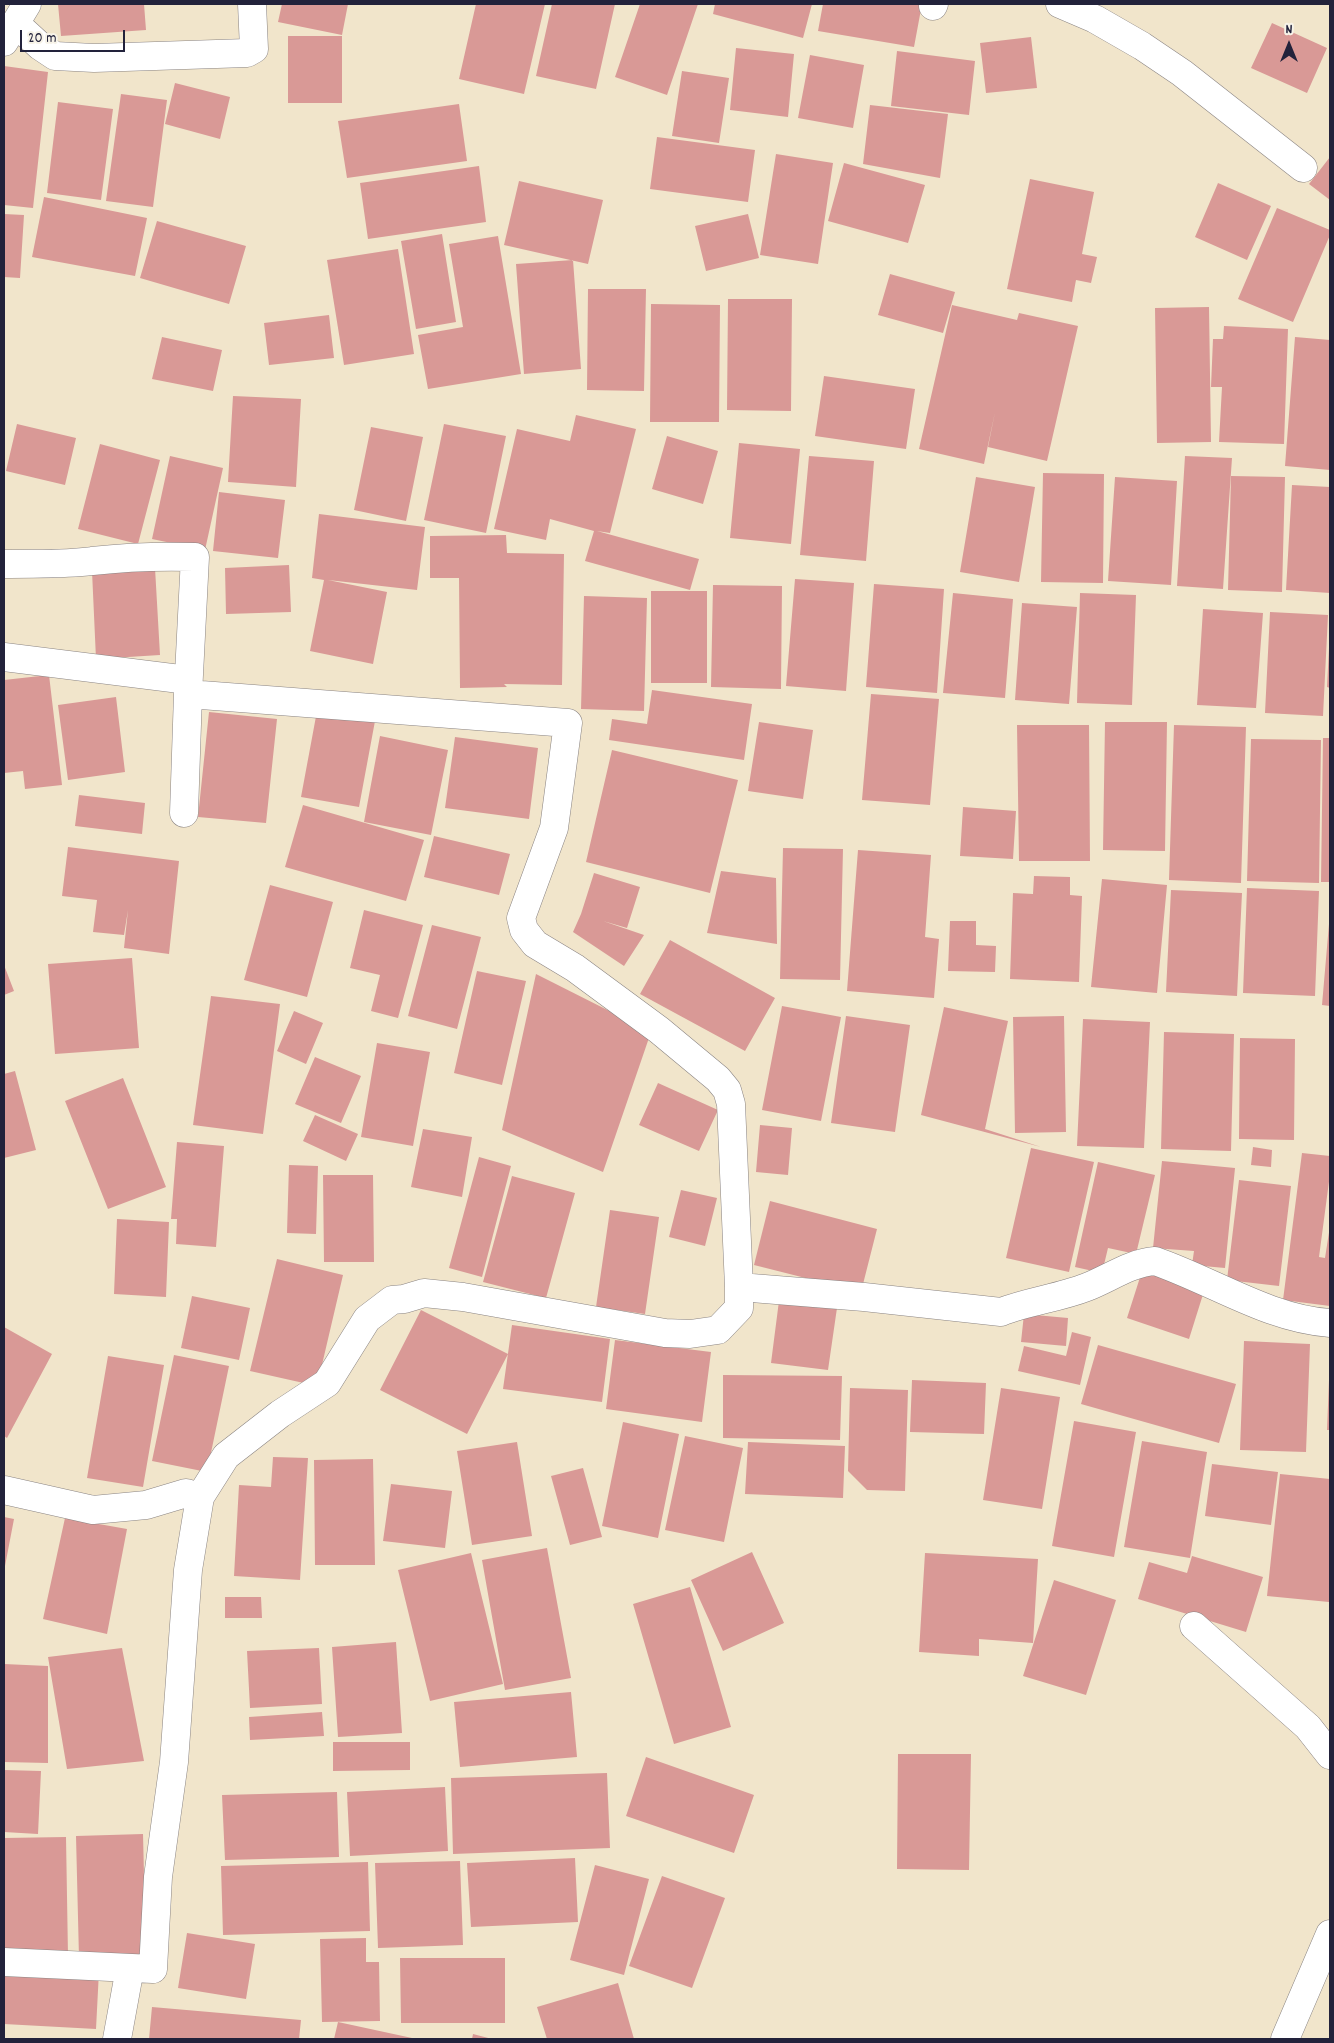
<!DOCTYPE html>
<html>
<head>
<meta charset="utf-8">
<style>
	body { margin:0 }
	#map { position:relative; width:1334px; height:2043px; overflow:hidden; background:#f1e5cb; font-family:Dekko,sans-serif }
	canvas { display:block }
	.frame { position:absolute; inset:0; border:5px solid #22223b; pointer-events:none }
	.north { position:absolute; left:1264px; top:20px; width:50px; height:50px; -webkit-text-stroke:4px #f7f3e8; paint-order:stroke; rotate:0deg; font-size:14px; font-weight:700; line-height:20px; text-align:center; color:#22223b }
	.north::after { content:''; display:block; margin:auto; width:18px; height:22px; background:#22223b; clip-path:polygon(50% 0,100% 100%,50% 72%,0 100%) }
	.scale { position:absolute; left:20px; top:30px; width:105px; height:22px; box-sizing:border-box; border:2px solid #22223b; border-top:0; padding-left:6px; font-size:15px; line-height:18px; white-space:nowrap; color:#22223b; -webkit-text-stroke:4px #f7f3e8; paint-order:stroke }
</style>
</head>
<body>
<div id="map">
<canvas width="1334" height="2043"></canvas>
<div class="frame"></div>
<div class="north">N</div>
<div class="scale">20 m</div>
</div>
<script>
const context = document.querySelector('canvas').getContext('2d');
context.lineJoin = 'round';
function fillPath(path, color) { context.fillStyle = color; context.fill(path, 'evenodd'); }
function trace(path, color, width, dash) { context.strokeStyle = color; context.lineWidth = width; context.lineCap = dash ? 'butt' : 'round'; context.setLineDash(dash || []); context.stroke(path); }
fillPath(new Path2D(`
	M 58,4 L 144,4 L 146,30 L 61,36 Z
	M 282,4 L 348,4 L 342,35 L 278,22 Z
	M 476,4 L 545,4 L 524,94 L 459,79 Z
	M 552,4 L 615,4 L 596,89 L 536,76 Z
	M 640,4 L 698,4 L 667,95 L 615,77 Z
	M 715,4 L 812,4 L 803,38 L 713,14 Z
	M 823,4 L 922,4 L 914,47 L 818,31 Z
	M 1272,23 L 1327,48 L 1307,93 L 1251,68 Z
	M 288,36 L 342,36 L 342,103 L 288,103 Z
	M 1031,37 L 1037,88 L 986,93 L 980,43 Z
	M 736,48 L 794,54 L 788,117 L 730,110 Z
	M 897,51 L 975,61 L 969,115 L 891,106 Z
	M 810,55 L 864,65 L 853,128 L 798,118 Z
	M 4,66 L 48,72 L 33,208 L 4,205 Z
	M 682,71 L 729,78 L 719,143 L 672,136 Z
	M 175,83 L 230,97 L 220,139 L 165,124 Z
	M 121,94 L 167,100 L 153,207 L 106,201 Z
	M 58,102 L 113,109 L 101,200 L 47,193 Z
	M 459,104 L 467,161 L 347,178 L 338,121 Z
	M 870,105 L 948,114 L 940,178 L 863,164 Z
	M 657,137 L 755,150 L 748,202 L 650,189 Z
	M 776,154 L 833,163 L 818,264 L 760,255 Z
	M 1330,157 L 1330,200 L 1309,184 Z
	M 844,163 L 925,185 L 908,243 L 828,221 Z
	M 479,166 L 486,222 L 368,239 L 360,183 Z
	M 1030,179 L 1094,192 L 1082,254 L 1097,257 L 1091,283 L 1076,280 L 1072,302 L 1007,289 Z
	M 519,181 L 603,200 L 588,264 L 504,245 Z
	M 1218,183 L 1271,206 L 1247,260 L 1195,237 Z
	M 44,197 L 147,218 L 135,276 L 32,257 Z
	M 1277,208 L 1330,230 L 1330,235 L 1293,322 L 1238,299 Z
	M 4,214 L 24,215 L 20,278 L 4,277 Z
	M 748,214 L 759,258 L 706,271 L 695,226 Z
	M 157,221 L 246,246 L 229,304 L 140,278 Z
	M 442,234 L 456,322 L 416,329 L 401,241 Z
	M 498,236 L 521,374 L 428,389 L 418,335 L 463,327 L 449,244 Z
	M 398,249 L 414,354 L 344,365 L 327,260 Z
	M 573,260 L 581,369 L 524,374 L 516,264 Z
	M 890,274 L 955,292 L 943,333 L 878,315 Z
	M 588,289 L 646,289 L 644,391 L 587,390 Z
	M 728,299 L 792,299 L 791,411 L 727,410 Z
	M 651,304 L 720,305 L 719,422 L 650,422 Z
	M 952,305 L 1017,320 L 1019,313 L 1078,326 L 1047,461 L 988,447 L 995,412 L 984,464 L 919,449 Z
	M 1209,307 L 1211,442 L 1157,443 L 1155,308 Z
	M 329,315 L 334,358 L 269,365 L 264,323 Z
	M 1224,326 L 1288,329 L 1284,444 L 1219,442 L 1222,387 L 1211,387 L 1213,339 L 1223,339 Z
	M 162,337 L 222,350 L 213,391 L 152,379 Z
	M 1295,337 L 1330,340 L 1330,470 L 1285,466 Z
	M 824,376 L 915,389 L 906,449 L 815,436 Z
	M 233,396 L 301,399 L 296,487 L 228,482 Z
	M 576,415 L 636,429 L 610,533 L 597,531 L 699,559 L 690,590 L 585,561 L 594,531 L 550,519 L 546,540 L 494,529 L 517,429 L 570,441 Z
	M 17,424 L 76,438 L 65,485 L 6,471 Z
	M 444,424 L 506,436 L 486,533 L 424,520 Z
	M 371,427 L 423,437 L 406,521 L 354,510 Z
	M 667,436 L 718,451 L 703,504 L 652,489 Z
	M 739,443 L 800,449 L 791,544 L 730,538 Z
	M 100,444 L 160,460 L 138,544 L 78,529 Z
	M 170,456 L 223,468 L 205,550 L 152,539 Z
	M 809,456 L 874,461 L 866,561 L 800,555 Z
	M 1185,456 L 1232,458 L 1223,589 L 1177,586 Z
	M 1043,473 L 1104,474 L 1103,583 L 1041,582 Z
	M 1231,476 L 1285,477 L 1282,592 L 1228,590 Z
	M 976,477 L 1035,487 L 1019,582 L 960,572 Z
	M 1115,477 L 1177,481 L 1171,585 L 1108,581 Z
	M 1292,485 L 1330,487 L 1330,593 L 1286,590 Z
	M 219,492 L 285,500 L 278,558 L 213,551 Z
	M 319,514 L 425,527 L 417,590 L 328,580 L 387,592 L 373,664 L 310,651 L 324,580 L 312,578 Z
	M 506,535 L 507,553 L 564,554 L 562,685 L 504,684 L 507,687 L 460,688 L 459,578 L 430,578 L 430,536 Z
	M 289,565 L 291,612 L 226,614 L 225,568 Z
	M 155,568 L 160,655 L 96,659 L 92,571 Z
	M 795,579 L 854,583 L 846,691 L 786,686 Z
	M 874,584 L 944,589 L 937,693 L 866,687 Z
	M 713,585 L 782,586 L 781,689 L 711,687 Z
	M 651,591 L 707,591 L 707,683 L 651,683 Z
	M 953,593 L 1013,599 L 1005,698 L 943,693 Z
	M 1080,593 L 1136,595 L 1132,705 L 1077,703 Z
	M 584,596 L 647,598 L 644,711 L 581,709 Z
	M 1022,603 L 1077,607 L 1069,704 L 1015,700 Z
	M 1203,609 L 1263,613 L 1256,708 L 1197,705 Z
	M 1270,612 L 1328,615 L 1323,716 L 1265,713 Z
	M 1329,648 L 1330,648 L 1330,688 L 1327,687 Z
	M 49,675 L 62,785 L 25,789 L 23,771 L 4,773 L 4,680 Z
	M 652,690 L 752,704 L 744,760 L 609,740 L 612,719 L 647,724 Z
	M 871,694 L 939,699 L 930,805 L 862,800 Z
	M 116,697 L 125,772 L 68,780 L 58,705 Z
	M 317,711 L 375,721 L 359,807 L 301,797 Z
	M 209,712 L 277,719 L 266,823 L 198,817 Z
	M 759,722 L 813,730 L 803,799 L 748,791 Z
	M 1105,722 L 1167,722 L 1165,851 L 1103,850 Z
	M 1017,725 L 1089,725 L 1090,861 L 1019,861 Z
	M 1174,725 L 1246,727 L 1241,883 L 1169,880 Z
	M 380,736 L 448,750 L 431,835 L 364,822 Z
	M 455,737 L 538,748 L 529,819 L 445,808 Z
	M 1323,738 L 1330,738 L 1330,882 L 1321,882 Z
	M 1251,739 L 1321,740 L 1319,883 L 1247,881 Z
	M 612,750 L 738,780 L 710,893 L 586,862 Z
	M 79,795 L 145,803 L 142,834 L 75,826 Z
	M 303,805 L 424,840 L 406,901 L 285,867 Z
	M 963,807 L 1016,811 L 1013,859 L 960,856 Z
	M 434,836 L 510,854 L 499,895 L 424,877 Z
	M 68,847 L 179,861 L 169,954 L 124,948 L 128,910 L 124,935 L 93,932 L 97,900 L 62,896 Z
	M 783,848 L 843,849 L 840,980 L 780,979 Z
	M 858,850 L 931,855 L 925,937 L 939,939 L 934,998 L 847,991 Z
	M 721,871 L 776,878 L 777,944 L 707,933 Z
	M 594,873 L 640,887 L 627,928 L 603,921 L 644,935 L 624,966 L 573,932 L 581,914 Z
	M 1034,876 L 1070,877 L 1070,895 L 1082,896 L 1079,982 L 1010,979 L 1013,893 L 1033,894 Z
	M 1102,879 L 1167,885 L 1157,993 L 1091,987 Z
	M 270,885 L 333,902 L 307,997 L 244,980 Z
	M 1247,888 L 1319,891 L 1315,996 L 1243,993 Z
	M 1171,890 L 1242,893 L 1237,996 L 1166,992 Z
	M 364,910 L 423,925 L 398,1018 L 371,1011 L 380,975 L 350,968 Z
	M 950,921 L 976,921 L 976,945 L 996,946 L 995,972 L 948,971 Z
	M 1329,924 L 1330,924 L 1330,1006 L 1322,1005 Z
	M 432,925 L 481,937 L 457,1029 L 408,1016 Z
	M 670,940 L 775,998 L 745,1051 L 640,994 Z
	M 132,958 L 139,1048 L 55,1054 L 48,964 Z
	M 4,965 L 14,991 L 4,995 Z
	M 477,971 L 526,981 L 502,1085 L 454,1073 Z
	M 536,974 L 651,1032 L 603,1172 L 502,1130 Z
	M 211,996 L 280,1004 L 263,1134 L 193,1125 Z
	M 782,1006 L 841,1017 L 821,1121 L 762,1110 Z
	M 944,1007 L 1008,1021 L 985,1129 L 1041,1147 L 921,1115 Z
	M 294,1011 L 323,1023 L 306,1064 L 277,1051 Z
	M 846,1016 L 910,1025 L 895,1132 L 831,1123 Z
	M 1064,1016 L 1066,1132 L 1015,1133 L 1013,1017 Z
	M 1083,1019 L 1150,1022 L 1144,1148 L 1077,1146 Z
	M 1164,1032 L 1234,1034 L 1231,1151 L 1161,1149 Z
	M 1240,1038 L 1295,1039 L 1294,1140 L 1239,1139 Z
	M 377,1043 L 430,1052 L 413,1146 L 361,1137 Z
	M 315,1057 L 361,1076 L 341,1123 L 295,1104 Z
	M 15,1071 L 36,1150 L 4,1158 L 4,1074 Z
	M 123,1078 L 166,1187 L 108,1209 L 65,1101 Z
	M 658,1083 L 718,1110 L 699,1151 L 639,1125 Z
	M 315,1115 L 358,1134 L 346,1161 L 303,1141 Z
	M 760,1125 L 792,1128 L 788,1175 L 756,1172 Z
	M 423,1129 L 472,1137 L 462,1197 L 411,1187 Z
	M 177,1142 L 224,1146 L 216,1247 L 176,1244 L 177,1219 L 171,1219 Z
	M 1253,1147 L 1272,1150 L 1271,1167 L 1251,1165 Z
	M 1031,1148 L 1094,1162 L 1069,1272 L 1006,1258 Z
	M 1302,1153 L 1330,1156 L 1330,1174 L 1319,1257 L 1325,1258 L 1330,1226 L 1330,1306 L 1283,1300 Z
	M 479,1157 L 511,1166 L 482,1277 L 449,1268 Z
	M 1162,1161 L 1235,1168 L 1225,1268 L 1192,1265 L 1194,1251 L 1153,1248 Z
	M 1098,1162 L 1155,1175 L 1136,1254 L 1108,1248 L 1102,1273 L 1075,1267 Z
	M 289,1165 L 318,1166 L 316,1234 L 287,1233 Z
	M 323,1175 L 373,1175 L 374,1262 L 324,1262 Z
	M 512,1176 L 575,1193 L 546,1298 L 483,1282 Z
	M 1239,1180 L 1291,1186 L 1279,1286 L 1227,1280 Z
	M 681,1190 L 717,1198 L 705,1246 L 669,1237 Z
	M 770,1201 L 877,1229 L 861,1292 L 754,1265 Z
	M 610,1210 L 659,1217 L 645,1314 L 596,1307 Z
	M 117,1219 L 169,1222 L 166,1297 L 114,1294 Z
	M 277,1259 L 343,1275 L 317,1386 L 250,1371 Z
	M 1143,1268 L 1205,1288 L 1189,1339 L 1127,1318 Z
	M 780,1293 L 838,1301 L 828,1370 L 771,1363 Z
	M 192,1296 L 250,1308 L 239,1360 L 181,1348 Z
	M 421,1310 L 508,1354 L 467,1434 L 380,1390 Z
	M 1024,1314 L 1068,1318 L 1066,1346 L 1021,1342 Z
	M 512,1325 L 610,1339 L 602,1402 L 503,1389 Z
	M 4,1327 L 52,1354 L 7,1438 L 4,1436 Z
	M 1072,1332 L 1091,1337 L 1080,1385 L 1018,1371 L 1024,1346 L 1066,1356 Z
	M 615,1340 L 711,1352 L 702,1422 L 606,1409 Z
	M 1244,1341 L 1310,1344 L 1306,1452 L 1240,1450 Z
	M 1098,1345 L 1236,1384 L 1219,1443 L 1081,1404 Z
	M 174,1355 L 229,1366 L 207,1472 L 152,1461 Z
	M 108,1356 L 164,1365 L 143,1487 L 87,1478 Z
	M 723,1375 L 842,1376 L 840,1440 L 723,1438 Z
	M 912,1380 L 986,1383 L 984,1434 L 910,1432 Z
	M 1329,1380 L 1330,1380 L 1330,1430 L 1327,1430 Z
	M 850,1388 L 908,1390 L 905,1491 L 867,1490 L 848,1471 Z
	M 1001,1388 L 1060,1397 L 1042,1509 L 983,1500 Z
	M 1074,1421 L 1136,1432 L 1114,1557 L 1052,1546 Z
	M 623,1422 L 679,1434 L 658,1538 L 602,1526 Z
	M 685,1436 L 743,1448 L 724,1542 L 665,1530 Z
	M 1142,1441 L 1207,1452 L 1190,1558 L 1124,1547 Z
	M 517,1442 L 532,1536 L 472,1545 L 457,1451 Z
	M 748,1442 L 845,1446 L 843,1498 L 745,1494 Z
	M 273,1457 L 308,1458 L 300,1580 L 234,1576 L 239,1485 L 271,1487 Z
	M 373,1459 L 375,1565 L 315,1565 L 314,1460 Z
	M 1212,1464 L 1278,1472 L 1271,1525 L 1205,1516 Z
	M 583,1468 L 602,1537 L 570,1545 L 551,1476 Z
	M 1280,1474 L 1330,1479 L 1329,1602 L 1267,1596 Z
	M 391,1484 L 452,1491 L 445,1548 L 383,1541 Z
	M 4,1517 L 14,1519 L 5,1566 L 4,1566 Z
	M 65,1518 L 127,1529 L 107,1634 L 43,1619 Z
	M 547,1548 L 571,1678 L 505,1690 L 482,1560 Z
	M 752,1552 L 784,1623 L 723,1651 L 691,1580 Z
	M 471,1553 L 503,1684 L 430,1701 L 398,1570 Z
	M 925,1553 L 1038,1559 L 1033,1643 L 979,1639 L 979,1656 L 919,1652 Z
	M 1192,1556 L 1263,1577 L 1246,1632 L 1138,1599 L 1149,1562 L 1187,1573 Z
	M 1054,1580 L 1116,1600 L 1086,1695 L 1023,1676 Z
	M 690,1587 L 731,1727 L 674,1744 L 633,1604 Z
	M 225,1597 L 261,1597 L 262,1618 L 225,1618 Z
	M 396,1642 L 402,1733 L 338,1737 L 332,1647 Z
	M 122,1648 L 144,1761 L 67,1769 L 48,1657 Z
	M 319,1648 L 322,1704 L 250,1708 L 247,1651 Z
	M 4,1664 L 48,1666 L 48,1763 L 4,1762 Z
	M 571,1692 L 577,1757 L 460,1767 L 454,1702 Z
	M 322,1712 L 324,1736 L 250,1740 L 249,1717 Z
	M 333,1742 L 410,1742 L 410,1770 L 333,1771 Z
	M 898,1754 L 971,1754 L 969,1870 L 897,1869 Z
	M 646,1757 L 754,1795 L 734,1853 L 626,1816 Z
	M 4,1770 L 41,1771 L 38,1834 L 4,1832 Z
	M 607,1773 L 610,1848 L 453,1854 L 451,1778 Z
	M 445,1787 L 448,1851 L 350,1856 L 347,1792 Z
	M 337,1792 L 339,1857 L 225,1860 L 222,1795 Z
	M 143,1834 L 146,1957 L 79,1958 L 76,1836 Z
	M 66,1837 L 68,1956 L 4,1957 L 4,1838 Z
	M 575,1858 L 578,1922 L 471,1927 L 467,1863 Z
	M 460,1861 L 463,1945 L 378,1948 L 375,1863 Z
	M 368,1862 L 370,1931 L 223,1935 L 221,1866 Z
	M 595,1865 L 649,1879 L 624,1975 L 570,1960 Z
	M 662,1876 L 725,1898 L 692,1988 L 629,1966 Z
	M 187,1933 L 255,1944 L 246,1999 L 178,1988 Z
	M 366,1938 L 366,1962 L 379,1962 L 380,2021 L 322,2022 L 320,1939 Z
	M 400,1958 L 505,1958 L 505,2023 L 401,2023 Z
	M 4,1966 L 99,1971 L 96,2029 L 4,2024 Z
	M 618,1983 L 634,2039 L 547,2039 L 537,2007 Z
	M 152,2007 L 301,2020 L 299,2039 L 149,2039 Z
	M 338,2022 L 412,2038 L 412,2039 L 334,2039 Z
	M 473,2034 L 492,2039 L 472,2039 Z`), '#d99996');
const minor = new Path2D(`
	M 1060,4 L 1095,19 L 1142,46 L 1182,73 L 1303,168
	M 933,6 L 934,4
	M 16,24 L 40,46 L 55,56 L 94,58 L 247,53 L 254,49 L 252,4
	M 4,42 L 27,4
	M 4,564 C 33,563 63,565 92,561 C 127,557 160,556 195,557 L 188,694 L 568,723 L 554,828 L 521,918 L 524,930 L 535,944 L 575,968 L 659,1030 L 718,1079 L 727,1090 L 731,1104 L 739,1287
	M 4,657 L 188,680
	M 184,813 L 188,694
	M 4,1490 L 93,1510 L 146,1505 L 186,1493 L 200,1497 L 226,1456 L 280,1414 L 327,1383 L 367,1319 L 392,1300 L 404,1299 L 424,1293 L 463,1297 L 665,1333 L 690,1334 L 718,1330 L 739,1308 L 739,1287 L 864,1297 L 1001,1312 C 1029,1301 1059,1298 1087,1287 C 1110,1278 1130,1263 1155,1261 C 1213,1281 1269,1319 1330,1323
	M 1194,1626 L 1308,1727 L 1330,1755
	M 4,1962 L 153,1969 L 158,1877 L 174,1762 L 188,1570 L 200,1497
	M 117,2039 L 130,1968
	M 1285,2039 L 1330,1934`);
trace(minor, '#8a8483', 29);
trace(minor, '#fff', 28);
</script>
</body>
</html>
